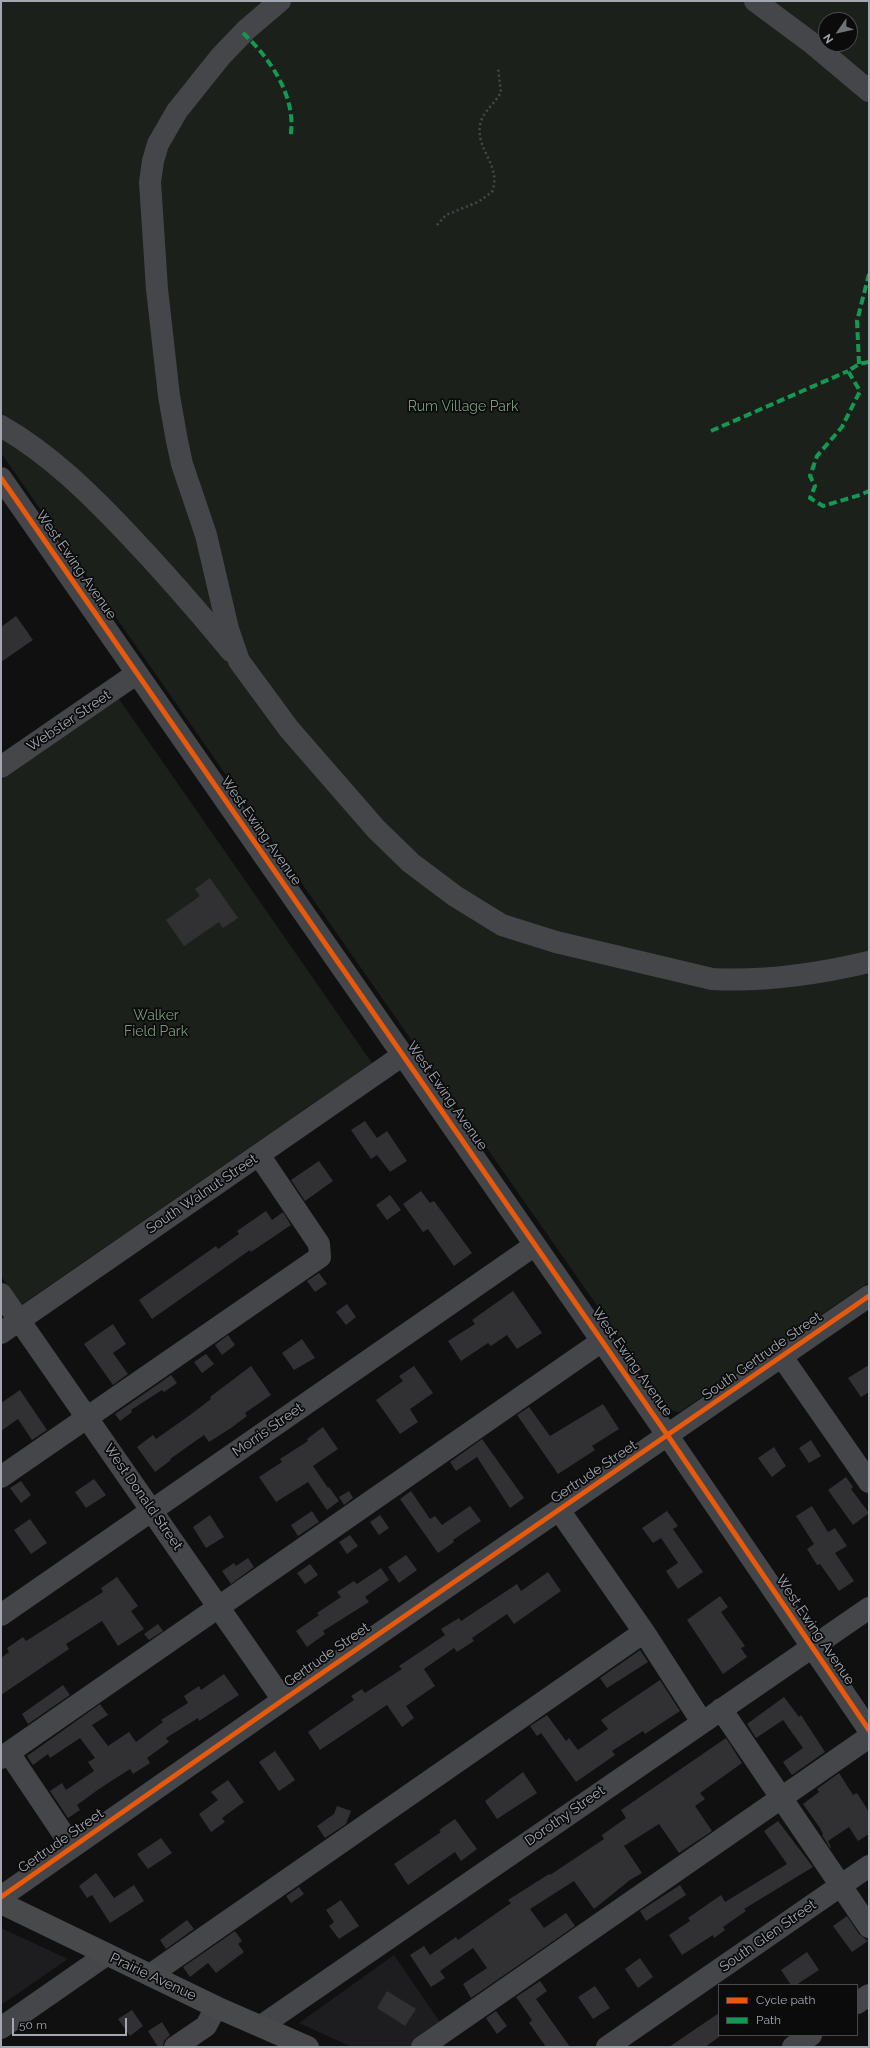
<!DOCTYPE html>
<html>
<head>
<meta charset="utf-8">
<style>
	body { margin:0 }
	#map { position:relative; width:870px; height:2048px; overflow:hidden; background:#101011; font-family:Raleway,sans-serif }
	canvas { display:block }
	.frame { position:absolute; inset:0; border:2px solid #a2a7b1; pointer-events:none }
	.legend { position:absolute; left:718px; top:1984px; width:140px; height:52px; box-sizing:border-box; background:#0b0b0c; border:1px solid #47494e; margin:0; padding:5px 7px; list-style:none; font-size:12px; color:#a2a7b1 }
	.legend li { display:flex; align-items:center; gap:8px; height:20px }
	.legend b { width:20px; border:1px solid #47494e }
	.north { position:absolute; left:818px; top:12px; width:40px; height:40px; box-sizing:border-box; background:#0b0b0c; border:1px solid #47494e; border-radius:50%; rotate:236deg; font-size:11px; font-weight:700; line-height:16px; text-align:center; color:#a2a7b1 }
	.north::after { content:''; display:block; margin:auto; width:14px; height:18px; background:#6f7279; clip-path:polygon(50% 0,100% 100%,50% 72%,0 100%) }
	.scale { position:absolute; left:12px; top:2018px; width:115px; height:18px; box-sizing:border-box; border:2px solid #a2a7b1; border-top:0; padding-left:5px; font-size:12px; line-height:14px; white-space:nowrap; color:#a2a7b1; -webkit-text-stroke:3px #0b0b0c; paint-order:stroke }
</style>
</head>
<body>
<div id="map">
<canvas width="870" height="2048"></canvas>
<div class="frame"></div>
<ul class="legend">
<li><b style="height:5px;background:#e8590c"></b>Cycle path</li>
<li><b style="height:5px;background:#139951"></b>Path</li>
</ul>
<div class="north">N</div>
<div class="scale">50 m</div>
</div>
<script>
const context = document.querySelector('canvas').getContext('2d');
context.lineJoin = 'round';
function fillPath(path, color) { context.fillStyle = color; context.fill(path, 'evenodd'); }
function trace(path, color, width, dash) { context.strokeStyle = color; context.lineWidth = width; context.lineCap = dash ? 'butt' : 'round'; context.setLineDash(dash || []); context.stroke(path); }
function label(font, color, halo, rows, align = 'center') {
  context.font = font + ' Raleway,sans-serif'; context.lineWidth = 3.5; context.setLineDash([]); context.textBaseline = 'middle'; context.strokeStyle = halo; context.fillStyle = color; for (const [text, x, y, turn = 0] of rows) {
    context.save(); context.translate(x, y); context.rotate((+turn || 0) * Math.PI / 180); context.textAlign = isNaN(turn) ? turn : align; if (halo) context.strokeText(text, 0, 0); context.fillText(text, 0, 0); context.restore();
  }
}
fillPath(new Path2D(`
	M 1,1928 L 68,1959 L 1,2005 Z
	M 394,1955 L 442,2025 L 411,2047 L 352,2047 L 299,2023 Z`), '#1d1d1f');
fillPath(new Path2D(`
	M 1,1 L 869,1 L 869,1282 L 680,1412 L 670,1410 L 1,453 ZM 826,20 L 850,20 L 850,44 L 826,44 Z
	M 119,699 L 372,1063 L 21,1305 L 1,1276 L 1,780 Z`), '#1b201b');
fillPath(new Path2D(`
	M 16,616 L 33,640 L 1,662 L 1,627 Z
	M 210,878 L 238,918 L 223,928 L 219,922 L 184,946 L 166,920 L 200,896 L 195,889 Z
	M 365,1121 L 377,1138 L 387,1131 L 407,1161 L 390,1172 L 377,1155 L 371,1159 L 351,1130 Z
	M 319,1161 L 333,1181 L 305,1201 L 291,1180 Z
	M 421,1191 L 430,1203 L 434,1201 L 472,1253 L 454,1266 L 428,1229 L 423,1232 L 403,1204 Z
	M 390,1195 L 401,1210 L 387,1220 L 376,1205 Z
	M 266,1211 L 272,1220 L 283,1212 L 291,1225 L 251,1252 L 250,1250 L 152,1319 L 139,1300 L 216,1246 L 218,1249 L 239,1234 L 237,1231 Z
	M 319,1273 L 327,1284 L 315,1292 L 307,1281 Z
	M 513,1291 L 542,1333 L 517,1349 L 507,1335 L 491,1346 L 488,1343 L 461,1361 L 448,1341 L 475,1324 L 472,1320 Z
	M 347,1304 L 356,1317 L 346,1325 L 336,1312 Z
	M 113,1324 L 126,1344 L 113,1353 L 128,1374 L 113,1385 L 84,1344 Z
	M 228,1335 L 235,1345 L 222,1355 L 215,1345 Z
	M 302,1339 L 315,1358 L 294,1370 L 282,1353 Z
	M 206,1354 L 214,1364 L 202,1373 L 194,1362 Z
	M 869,1365 L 869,1392 L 861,1397 L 848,1378 Z
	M 251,1366 L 271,1395 L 245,1413 L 247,1416 L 231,1428 L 209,1442 L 204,1435 L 170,1459 L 171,1460 L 155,1472 L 137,1447 L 153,1435 L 156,1439 L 190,1415 L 211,1399 L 210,1397 Z
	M 414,1366 L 433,1393 L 410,1409 L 418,1422 L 400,1434 L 376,1400 L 403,1381 L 399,1376 Z
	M 171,1375 L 177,1383 L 164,1392 L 162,1390 L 131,1410 L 132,1412 L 120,1421 L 115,1414 Z
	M 20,1390 L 47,1430 L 32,1440 L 18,1419 L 1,1431 L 1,1403 Z
	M 603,1404 L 619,1429 L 592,1446 L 595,1450 L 558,1474 L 517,1415 L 529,1407 L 550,1436 Z
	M 323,1427 L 338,1449 L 313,1466 L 328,1488 L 329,1487 L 339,1501 L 327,1510 L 308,1482 L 276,1502 L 259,1477 L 282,1462 L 280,1459 L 308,1441 L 307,1439 Z
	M 482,1439 L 524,1498 L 510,1508 L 477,1457 L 456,1471 L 450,1462 Z
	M 811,1440 L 821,1456 L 809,1463 L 799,1448 Z
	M 774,1447 L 786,1466 L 772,1477 L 758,1458 Z
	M 846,1477 L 853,1487 L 851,1489 L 869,1513 L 853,1525 L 828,1490 Z
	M 94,1479 L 106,1495 L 86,1508 L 75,1492 Z
	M 21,1481 L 31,1495 L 21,1503 L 10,1488 Z
	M 349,1491 L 353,1498 L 344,1505 L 339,1497 Z
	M 411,1491 L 430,1519 L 435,1516 L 442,1525 L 470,1506 L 481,1521 L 453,1540 L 454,1542 L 438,1553 L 400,1499 Z
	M 812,1506 L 828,1532 L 835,1528 L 847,1546 L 835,1553 L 854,1581 L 839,1591 L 820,1564 L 817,1565 L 807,1549 L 814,1544 L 796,1516 Z
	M 312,1511 L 319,1522 L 298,1536 L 291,1525 Z
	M 667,1511 L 678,1526 L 673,1529 L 703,1572 L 678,1589 L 666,1571 L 678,1563 L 661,1538 L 653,1543 L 642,1528 Z
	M 210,1515 L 224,1537 L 206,1548 L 193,1527 Z
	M 380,1515 L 389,1528 L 379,1535 L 370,1522 Z
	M 30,1519 L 47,1543 L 31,1554 L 14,1530 Z
	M 350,1535 L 358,1546 L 347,1554 L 339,1542 Z
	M 406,1555 L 417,1570 L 399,1583 L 388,1567 Z
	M 248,1558 L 254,1567 L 231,1584 L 222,1571 L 234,1563 L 236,1566 Z
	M 310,1564 L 318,1575 L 305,1584 L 297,1573 Z
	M 381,1568 L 389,1580 L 365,1597 L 369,1602 L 323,1631 L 325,1634 L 307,1647 L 296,1631 L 319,1615 L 317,1613 L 341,1597 L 337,1592 L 354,1581 L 357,1584 Z
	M 548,1572 L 561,1591 L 514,1624 L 507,1614 L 472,1638 L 474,1641 L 457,1652 L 454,1648 L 424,1669 L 435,1686 L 406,1706 L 414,1718 L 402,1727 L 387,1705 L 320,1750 L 308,1732 L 354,1700 L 351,1696 L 362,1689 L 365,1693 L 402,1669 L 399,1666 L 445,1635 L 441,1629 L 459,1618 L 461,1621 L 517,1584 L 521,1591 Z
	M 117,1577 L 138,1606 L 131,1611 L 144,1629 L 118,1646 L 102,1621 L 66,1644 L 69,1649 L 1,1695 L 1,1658 L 9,1652 L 7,1648 L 23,1637 L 26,1641 L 103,1592 L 101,1588 Z
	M 720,1596 L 728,1607 L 721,1612 L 745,1646 L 741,1648 L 747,1657 L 723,1674 L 687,1620 Z
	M 158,1624 L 163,1631 L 149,1640 L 144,1634 Z
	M 640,1650 L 648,1662 L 607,1688 L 600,1678 Z
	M 224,1674 L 239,1695 L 199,1721 L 198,1718 L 166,1738 L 169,1742 L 147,1758 L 150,1763 L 133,1774 L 130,1769 L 99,1789 L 77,1805 L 80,1810 L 68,1818 L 50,1791 L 62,1783 L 66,1790 L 94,1771 L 88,1762 L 95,1758 L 80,1738 L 50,1758 L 48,1754 L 33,1765 L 27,1756 L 100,1704 L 108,1715 L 92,1725 L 108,1746 L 129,1732 L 136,1742 L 163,1722 L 161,1720 L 188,1703 L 184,1696 L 199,1686 L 201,1690 Z
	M 660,1680 L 680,1711 L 645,1734 L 643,1731 L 612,1751 L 615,1755 L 576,1782 L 541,1733 L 537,1736 L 530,1726 L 547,1715 L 566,1741 L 569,1738 L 578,1750 L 608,1729 L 601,1720 Z
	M 63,1685 L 70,1695 L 28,1724 L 22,1714 Z
	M 784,1697 L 799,1717 L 801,1715 L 825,1752 L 792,1775 L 783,1762 L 803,1748 L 783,1720 L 756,1738 L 747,1724 Z
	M 726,1738 L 742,1763 L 700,1793 L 705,1799 L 695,1806 L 712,1831 L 679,1853 L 659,1824 L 624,1846 L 642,1873 L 630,1880 L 594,1909 L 574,1881 L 530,1909 L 544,1928 L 566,1913 L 575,1926 L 471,1998 L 463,1984 L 487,1968 L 473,1948 L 440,1971 L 445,1978 L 431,1987 L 410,1955 L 424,1946 L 430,1955 L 456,1937 L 458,1940 L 511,1903 L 508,1900 L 549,1874 L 550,1875 L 604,1839 L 602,1835 L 626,1818 L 621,1810 Z
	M 275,1751 L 295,1780 L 279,1791 L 259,1762 Z
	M 523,1772 L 537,1793 L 497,1819 L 485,1801 Z
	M 839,1773 L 853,1795 L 857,1793 L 869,1812 L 869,1834 L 858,1841 L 849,1827 L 828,1841 L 831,1847 L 830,1848 L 822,1835 L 823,1834 L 820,1828 L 803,1804 L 819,1792 L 817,1789 Z
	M 228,1780 L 244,1802 L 222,1818 L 225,1822 L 211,1832 L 199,1814 L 218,1800 L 211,1792 Z
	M 337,1806 L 351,1811 L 346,1824 L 325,1838 L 317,1826 L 334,1814 Z
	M 455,1819 L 477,1849 L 461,1861 L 455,1852 L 408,1885 L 394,1864 L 441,1832 L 439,1830 Z
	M 778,1821 L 813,1867 L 744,1909 L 746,1911 L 723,1927 L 725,1930 L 714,1938 L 713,1935 L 682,1955 L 669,1935 L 690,1921 L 688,1918 L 721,1895 L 725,1902 L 787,1864 L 764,1831 Z
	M 161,1838 L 172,1853 L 148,1869 L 137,1854 Z
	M 96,1873 L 114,1898 L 134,1885 L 144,1901 L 110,1923 L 92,1895 L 87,1898 L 79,1886 Z
	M 680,1885 L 686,1895 L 646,1921 L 640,1911 Z
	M 299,1887 L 304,1894 L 291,1903 L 286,1896 Z
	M 341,1900 L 359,1926 L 339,1939 L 329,1926 L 334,1922 L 326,1910 Z
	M 847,1916 L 859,1934 L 868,1941 L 852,1952 L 833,1926 Z
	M 187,1920 L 194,1929 L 166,1949 L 160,1940 Z
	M 235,1931 L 242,1941 L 238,1944 L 244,1952 L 216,1973 L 208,1963 L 190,1977 L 183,1967 Z
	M 807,1952 L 819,1970 L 796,1985 L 791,1985 L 781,1970 Z
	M 640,1958 L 653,1977 L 638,1988 L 625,1969 Z
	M 540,1981 L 547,1991 L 536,1999 L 570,2047 L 546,2047 L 529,2023 L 532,2020 L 516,1997 Z
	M 595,1986 L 610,2008 L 593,2019 L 578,1997 Z
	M 387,1991 L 416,2009 L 405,2026 L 377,2008 Z
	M 132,2010 L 143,2026 L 130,2036 L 118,2019 Z
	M 496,2011 L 507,2026 L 497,2034 L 486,2018 Z
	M 719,2013 L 719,2037 L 705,2047 L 669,2047 Z
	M 162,2022 L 170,2035 L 164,2041 L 163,2046 L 158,2047 L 148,2031 Z`), '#313133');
trace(new Path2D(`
	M 437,225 L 446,215 L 478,202 L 492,192 C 502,166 476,150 480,126 C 481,113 495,104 501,92 L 498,68`), '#46484b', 2.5, [2, 3]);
trace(new Path2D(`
	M 280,1 L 246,30 L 221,56 L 177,111 L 158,144 L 153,161 L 150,182 L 157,289 L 169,396 L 177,441 L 182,464 L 206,535 L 228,629 L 239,661 L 289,729 L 376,829 L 411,863 L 455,896 L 502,925 L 556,942 L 712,979 C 765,982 818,974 869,962
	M 755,1 L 813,44 L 869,91
	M 1,426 C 50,454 90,494 128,534 C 164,572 198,611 231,651
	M 1,478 L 668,1436 L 869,1730
	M 1,767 L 136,674
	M 1,1294 L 283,1700
	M 1,1333 L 403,1055
	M 782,1357 L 869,1482
	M 1,1477 L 320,1257 L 319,1244 L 259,1155
	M 559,1510 L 644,1632 L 702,1722
	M 1,1615 L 535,1245
	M 721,1709 L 869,1927
	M 9,1753 L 72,1847
	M 1,1758 L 602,1341
	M 1,1897 L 283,1700 L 869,1296
	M 150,1975 L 644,1632
	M 857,2003 L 869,1995
	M 261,2026 L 869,1608
	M 1,2028 L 106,1955
	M 175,2047 L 206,2026 L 216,2007
	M 422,2047 L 869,1737
	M 607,2047 L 869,1866
	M 793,2047 L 811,2035`), '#454649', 22);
trace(new Path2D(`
	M 1,1903 L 216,2007 L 308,2047`), '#47494b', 22);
trace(new Path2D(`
	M 243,33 C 271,59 298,99 290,138
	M 869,362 L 859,364 L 848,371 L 860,391 L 842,427 L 817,456 L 810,476 L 815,486 L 810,498 L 823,506 L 860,495 L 869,491
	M 859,364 L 857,321 L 869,274
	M 711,431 L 848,371`), '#139951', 4, [8, 4]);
trace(new Path2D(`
	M 1,478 L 668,1436 L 869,1730
	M 1,1897 L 283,1700 L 869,1296`), '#e8590c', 5);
label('14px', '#7a9a7b', '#0b0b0c', [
	["Rum Village Park",463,407],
	["Walker",156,1016],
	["Field Park",156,1032]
]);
label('14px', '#a2a7b1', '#0b0b0c', [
	["West Ewing Avenue",76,565,55],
	["Webster Street",69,721,-34],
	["West Ewing Avenue",261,831,55],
	["West Ewing Avenue",447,1096,55],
	["South Walnut Street",202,1194,-34],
	["South Gertrude Street",762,1356,-35],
	["West Ewing Avenue",632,1362,55],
	["Morris Street",268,1430,-35],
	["Gertrude Street",594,1472,-34],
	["West Donald Street",143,1497,55],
	["West Ewing Avenue",815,1630,56],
	["Gertrude Street",327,1655,-35],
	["Dorothy Street",565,1816,-35],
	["Gertrude Street",61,1841,-35],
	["South Glen Street",768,1936,-35],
	["Prairie Avenue",153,1977,25]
]);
</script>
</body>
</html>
